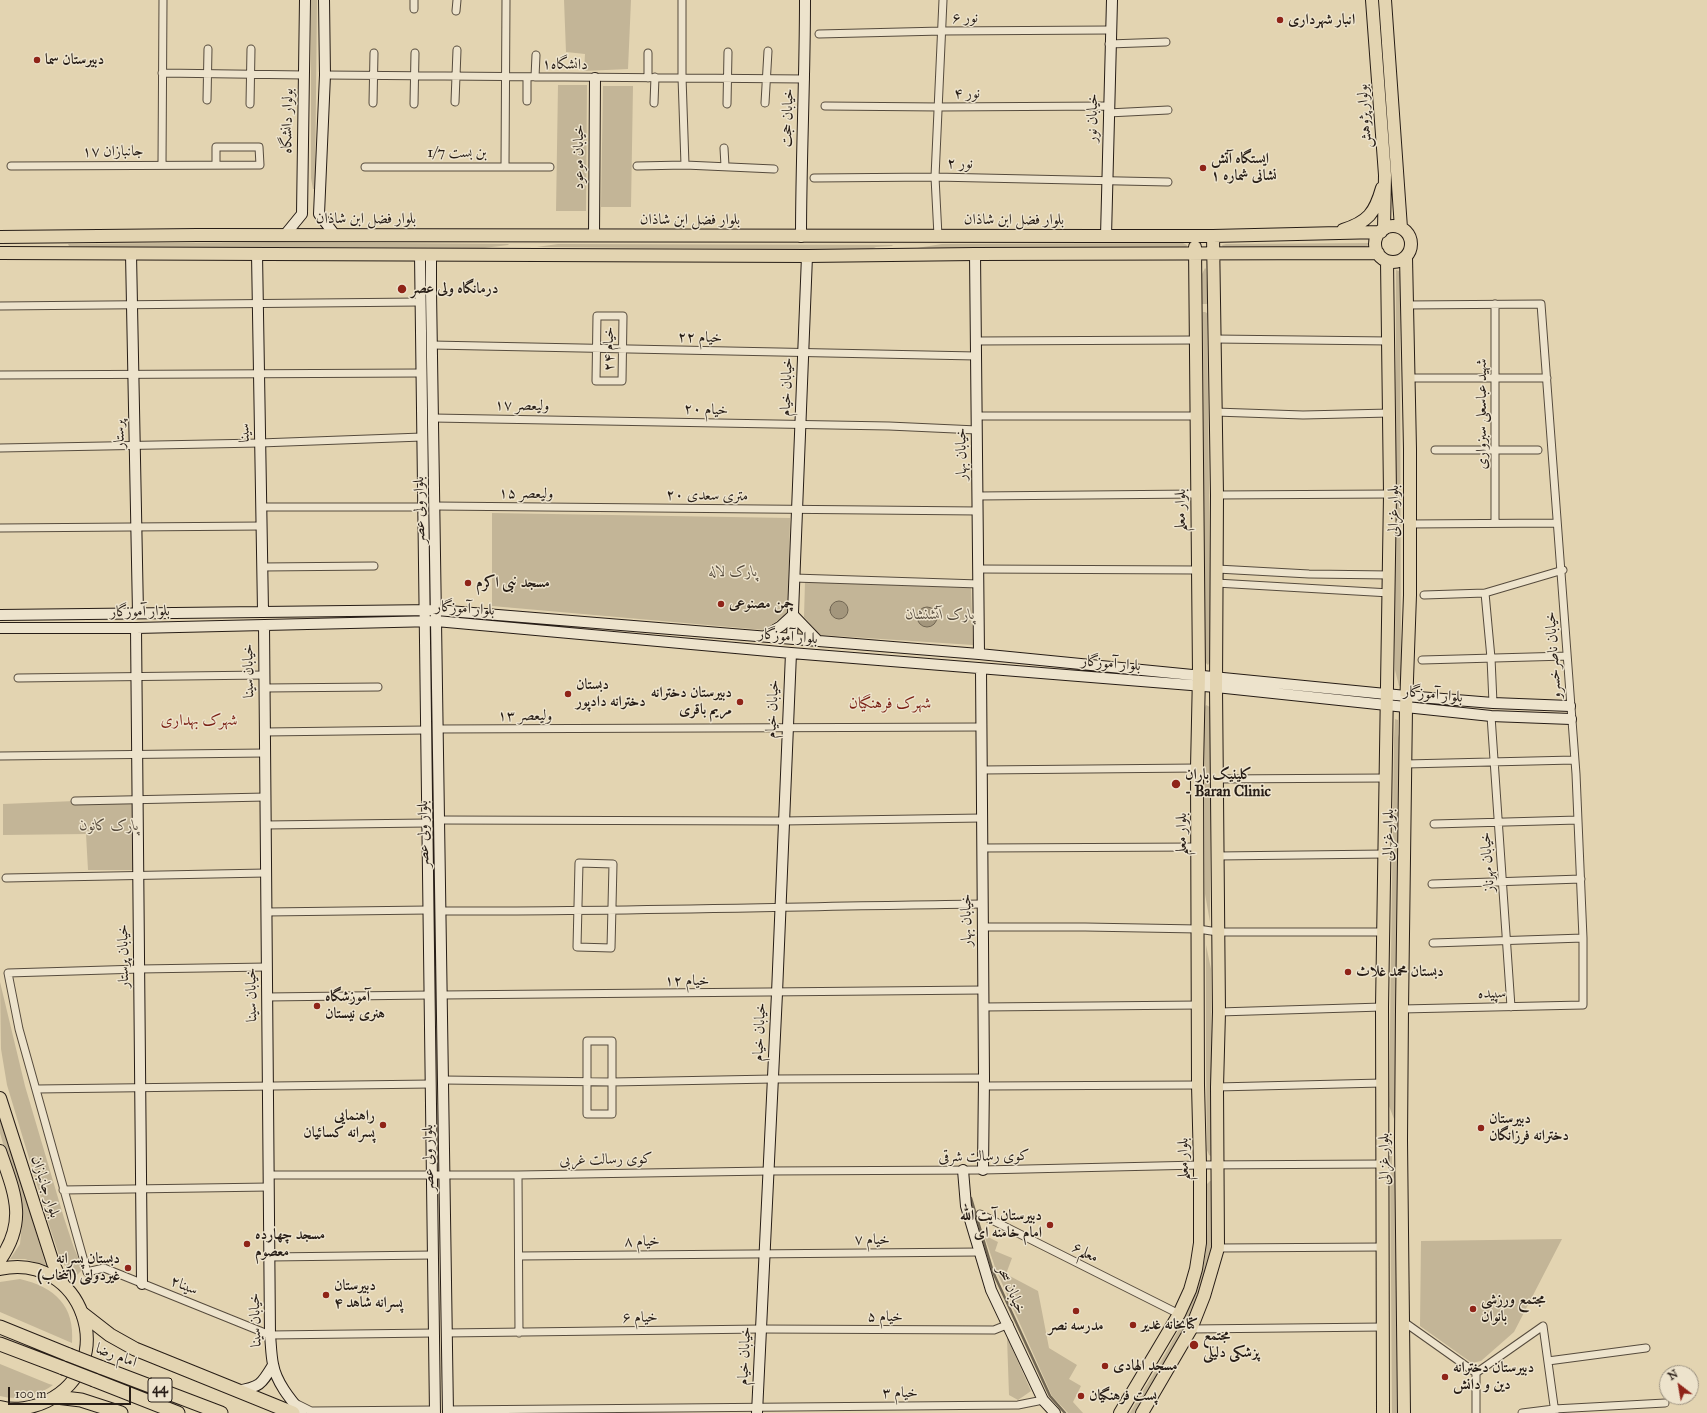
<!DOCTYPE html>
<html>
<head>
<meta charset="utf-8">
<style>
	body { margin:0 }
	#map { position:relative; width:1707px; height:1413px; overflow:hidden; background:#e3d4b1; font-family:"IM FELL Great Primer",serif }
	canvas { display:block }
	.north { position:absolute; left:1659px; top:1365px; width:40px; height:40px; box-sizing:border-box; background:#ede3cc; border:1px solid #9e9483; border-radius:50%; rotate:329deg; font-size:11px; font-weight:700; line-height:16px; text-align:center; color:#271d16 }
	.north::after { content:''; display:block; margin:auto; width:14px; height:18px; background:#8f2418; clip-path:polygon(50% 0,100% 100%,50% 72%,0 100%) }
	.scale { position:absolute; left:8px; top:1387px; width:123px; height:18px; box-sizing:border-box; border:2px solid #271d16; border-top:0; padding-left:5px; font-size:12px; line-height:14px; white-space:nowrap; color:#271d16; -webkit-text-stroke:3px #ede3cc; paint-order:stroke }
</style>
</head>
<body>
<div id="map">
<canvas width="1707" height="1413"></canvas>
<div class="north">N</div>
<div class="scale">100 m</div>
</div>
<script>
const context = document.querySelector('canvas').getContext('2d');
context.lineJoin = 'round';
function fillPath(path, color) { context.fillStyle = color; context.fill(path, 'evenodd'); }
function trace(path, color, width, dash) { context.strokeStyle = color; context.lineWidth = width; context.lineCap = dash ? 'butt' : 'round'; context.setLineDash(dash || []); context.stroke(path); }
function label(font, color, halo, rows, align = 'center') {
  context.font = font + ' "IM FELL Great Primer",Amiri,serif'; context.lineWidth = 3; context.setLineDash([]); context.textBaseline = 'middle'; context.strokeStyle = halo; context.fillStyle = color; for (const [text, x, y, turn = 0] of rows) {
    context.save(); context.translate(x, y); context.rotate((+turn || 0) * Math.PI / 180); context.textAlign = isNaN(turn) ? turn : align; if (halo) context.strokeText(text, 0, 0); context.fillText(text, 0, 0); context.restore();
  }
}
fillPath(new Path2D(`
	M 311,0 L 317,0 L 315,189 L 313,189 L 311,178 Z
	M 564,0 L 631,0 L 628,69 L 584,71 L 585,54 L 566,52 Z
	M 558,85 L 587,85 L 586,211 L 556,211 Z
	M 603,86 L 633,86 L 631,207 L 601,207 Z
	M 269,242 L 509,244 L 508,245 L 484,248 L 92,247 L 69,246 L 68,244 Z
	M 1183,243 L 1187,245 L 1186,248 L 917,248 L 942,244 Z
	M 1368,243 L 1369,245 L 1365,247 L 1223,248 L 1222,245 L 1226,244 Z
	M 558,244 L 892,245 L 893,246 L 876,247 L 870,250 L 537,247 Z
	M 1205,268 L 1206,269 L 1208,304 L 1202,304 L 1202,274 Z
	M 1396,270 L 1399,271 L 1400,275 L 1401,685 L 1399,686 L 1395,670 Z
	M 1203,312 L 1205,312 L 1207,313 L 1211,660 L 1208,665 L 1205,662 Z
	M 492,513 L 790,518 L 788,613 L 764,630 L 492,606 Z
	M 805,582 L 971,588 L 973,645 L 820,635 L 804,617 Z
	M 1206,705 L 1210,707 L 1210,922 L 1205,894 L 1204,709 Z
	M 1395,719 L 1398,720 L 1398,734 L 1400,742 L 1395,1056 L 1396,1103 L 1394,1119 L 1389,1106 L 1394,739 Z
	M 75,801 L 133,802 L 133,870 L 88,870 L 86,834 L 3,835 L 3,804 Z
	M 1206,945 L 1211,969 L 1213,1149 L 1211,1156 L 1209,1155 L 1207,1150 L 1206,1066 Z
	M 0,982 L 25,1086 L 64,1218 L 74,1248 L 83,1269 L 73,1279 L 60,1258 L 50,1228 L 7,1085 L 1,1049 Z
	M 0,1113 L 46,1266 L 25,1259 L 10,1259 L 20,1244 L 23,1214 L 0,1133 Z
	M 1390,1146 L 1392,1148 L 1392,1164 L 1396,1175 L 1397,1413 L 1392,1413 Z
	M 1210,1181 L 1212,1181 L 1213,1184 C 1212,1205 1214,1228 1211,1248 C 1203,1309 1165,1361 1135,1413 L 1130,1413 C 1156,1368 1194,1314 1204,1263 C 1209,1238 1207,1210 1207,1184 Z
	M 984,1235 L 998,1242 L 995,1251 L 1012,1258 L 1006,1274 L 1038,1291 L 1049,1348 L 1077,1365 L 1069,1379 L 1081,1386 L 1073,1402 L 1083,1413 L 1068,1413 L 1052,1396 L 996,1270 Z
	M 1562,1239 L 1514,1332 L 1481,1361 L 1472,1363 L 1420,1326 L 1421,1241 Z
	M 20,1279 C 55,1287 75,1306 72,1343 L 0,1312 L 0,1282 Z
	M 1007,1337 L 1031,1391 L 1018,1400 L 1009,1395 Z
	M 0,1364 L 49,1384 L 53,1385 C 37,1396 19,1401 0,1396 Z`), '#c3b597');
const water = new Path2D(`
	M830 610a9 9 0 1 1 18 0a9 9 0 1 1-18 0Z
	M917 617a10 10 0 1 1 20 0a10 10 0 1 1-20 0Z`);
fillPath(water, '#a3967c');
trace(water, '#716653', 1);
trace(new Path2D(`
	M 971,1198 L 993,1272 L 1050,1396 L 1065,1413`), '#716653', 2.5);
const street = new Path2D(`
	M 682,0 L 682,77 L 685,165
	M 414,9 L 414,0
	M 456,11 L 457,0
	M 819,34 L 942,31 L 1110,30
	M 1109,44 L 1166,42
	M 162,73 L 304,75
	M 325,75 L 805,79
	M 535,77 L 536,55
	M 648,78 L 648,53
	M 207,100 L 208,49
	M 527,101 L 527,77
	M 455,102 L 457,50
	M 373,103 L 374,53
	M 654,103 L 655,77
	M 765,103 L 768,51
	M 250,104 L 251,49
	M 414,104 L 415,53
	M 727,104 L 728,52
	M 825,106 L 939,107 L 1108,106
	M 1108,113 L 1168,110
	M 724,148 L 725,166
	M 162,165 L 163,0
	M 11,166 L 260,165 L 259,147 L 216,147 L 216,165
	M 505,166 L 506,0
	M 637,166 L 685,165 L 774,169
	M 365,167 L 550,167
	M 814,178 L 935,177 L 1168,182
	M 938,236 L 935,177 L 943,0
	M 1495,304 L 1495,523
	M 0,306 L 420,302
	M 597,316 L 623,316 L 622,381 L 596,381 Z
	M 1215,339 L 1389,341
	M 976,341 L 1196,340
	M 432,345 L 976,356
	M 0,375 L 421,373
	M 1408,378 L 1547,378
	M 1215,412 L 1303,415 L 1390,413
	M 977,416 L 1196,416
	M 433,418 L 889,426 L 977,430
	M 0,448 L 260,443 L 422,437
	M 1435,450 L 1538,450
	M 1217,495 L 1390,494
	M 978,496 L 1197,494
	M 435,506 L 978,511
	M 262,507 L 423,507
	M 1410,524 L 1557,523
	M 0,528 L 262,526
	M 263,567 L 374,566
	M 978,569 L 1197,570
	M 1217,569 L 1309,574 L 1390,575
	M 794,578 L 979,584
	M 1216,583 L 1390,593
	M 1485,593 L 1491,658 L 1493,703
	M 1424,595 L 1485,593 L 1563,570
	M 1422,660 L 1567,656
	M 18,678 L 265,675
	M 265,688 L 378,687
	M 1491,716 L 1511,1007
	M 438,729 L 980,727
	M 265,732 L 426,730
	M 0,756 L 265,753
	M 1406,764 L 1574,760
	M 982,770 L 1197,768
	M 1216,779 L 1386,778
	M 75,801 L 266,797
	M 439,820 L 783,821 L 982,818
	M 1434,824 L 1578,820
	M 266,825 L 427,823
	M 982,848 L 1198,847
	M 1218,856 L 1385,854
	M 579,863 L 613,864 L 611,948 L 577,947 Z
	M 6,878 L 266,873
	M 1432,884 L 1581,879
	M 440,911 C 621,912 802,906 982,904
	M 267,912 L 428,910
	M 983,927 L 1085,927 L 1198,929 L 1218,932 L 1384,932
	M 1433,943 L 1583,938
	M 267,967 L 140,969 L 8,973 L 19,1029 L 87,1272 L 104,1268 L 270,1335 L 434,1333
	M 442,995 L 983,990
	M 267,997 L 430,995
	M 983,1007 L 1199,1005
	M 1402,1009 L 1583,1005 L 1583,938 L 1576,774 L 1541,304 L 1406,305
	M 1219,1012 L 1382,1007
	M 587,1041 L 612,1041 L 612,1114 L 587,1114 Z
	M 443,1080 L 612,1082 L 773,1079 L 984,1078
	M 984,1086 L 1198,1085
	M 1217,1087 L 1382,1083
	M 37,1089 L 431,1084
	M 269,1175 L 518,1175 L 769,1171 L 983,1170 L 1200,1165 L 1382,1164
	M 518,1175 L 519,1333
	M 63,1190 L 269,1187
	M 980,1214 L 1179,1314
	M 1218,1248 L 1382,1247
	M 519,1256 L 980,1252
	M 270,1257 L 433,1255
	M 1404,1322 L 1476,1373
	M 1191,1329 L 1383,1327
	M 446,1333 L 761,1329 L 994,1330 L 1009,1324
	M 1548,1361 L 1646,1348
	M 1476,1373 L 1543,1326 L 1555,1413
	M 295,1403 L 311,1411 L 435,1410
	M 448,1410 L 1018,1405 L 1043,1400
	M 1476,1413 L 1476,1373
	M 1522,1413 L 1554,1409 L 1665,1403`);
const secondary = new Path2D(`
	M 324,0 L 325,75 L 319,214 L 335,235
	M 594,235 L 595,78
	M 284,236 L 302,214 L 305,0
	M 1106,236 L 1112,0
	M 801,237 C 801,158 805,79 805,0
	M 131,254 L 138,613
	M 257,254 L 263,611
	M 975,254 L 979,654
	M 420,255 L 435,1413
	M 431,255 L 431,291 L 448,1413
	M 0,615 L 436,610 L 979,654 L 1406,696 L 1493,703 L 1570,706
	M 264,625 L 270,1335 C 271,1344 271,1355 273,1364 C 276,1382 290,1399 302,1413
	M 0,628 L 136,628 L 436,621 L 791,653 L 1216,687 L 1491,716 L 1571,719
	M 136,628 L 142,1284
	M 765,636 L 781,626 L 793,615 L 817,640
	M 792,638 L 807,256
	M 981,669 L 984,1078 L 983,1170
	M 963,1170 L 966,1206 L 991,1290 L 1043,1400 L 1055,1413
	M 237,1391 C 260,1387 261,1385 273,1365
	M 757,1413 L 777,993 L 791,653`);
const primary = new Path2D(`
	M 1372,0 L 1385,175 L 1384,229
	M 1385,0 L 1401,228
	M1375 244a18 18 0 1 1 36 0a18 18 0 1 1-36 0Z
	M 1343,230 C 1368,222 1375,213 1382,188
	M 0,237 L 198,235 L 1106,236 L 1213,236 L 1381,232
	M 0,253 L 807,256 L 975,254 L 1378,253
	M 0,1098 L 53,1263 L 63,1284
	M 0,1151 C 14,1192 28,1220 0,1260
	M 0,1269 C 82,1251 122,1364 47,1401 C 33,1408 15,1411 0,1407
	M 1120,1413 L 1179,1314 L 1190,1290 L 1196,1269 L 1200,1243 L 1200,1165 L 1198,1085 L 1197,768 L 1199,674 L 1195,247
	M 1142,1413 L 1191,1329 L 1204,1296 L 1218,1248 L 1217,1087 L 1219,1012 L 1216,687 L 1217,495 L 1213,236
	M 1383,1413 L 1382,1007 L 1390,494 L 1387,261
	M 1404,1413 L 1401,1140 L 1402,1009 L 1406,708 L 1410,595 L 1410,449 L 1406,257`);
const highway = new Path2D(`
	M 83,1314 L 110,1335 L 135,1349 L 293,1413
	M 0,1327 L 69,1355
	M 0,1344 L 63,1368
	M 100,1367 L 221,1413
	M 94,1380 L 178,1413
	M 56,1397 L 81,1400 L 121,1413`);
trace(street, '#564b3d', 9);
trace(secondary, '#271d16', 12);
trace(primary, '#271d16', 14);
trace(highway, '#271d16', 15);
trace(street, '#ede3cc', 7);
trace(secondary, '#ede3cc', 10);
trace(primary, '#e3d4b1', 12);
trace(highway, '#e3d4b1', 13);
const highwayBridge = new Path2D(`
	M 69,1355 L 100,1367
	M 63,1368 L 94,1380`);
trace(highwayBridge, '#271d16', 15, []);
trace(highwayBridge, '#e3d4b1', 13);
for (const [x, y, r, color] of [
	[1280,20,4,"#8f2418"],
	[37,60,4,"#8f2418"],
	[1203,168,4,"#8f2418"],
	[402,289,5,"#8f2418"],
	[468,583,4,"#8f2418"],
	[721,604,4,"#8f2418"],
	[568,694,4,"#8f2418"],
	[740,702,4,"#8f2418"],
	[1176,784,5,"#8f2418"],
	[1348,972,4,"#8f2418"],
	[317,1006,4,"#8f2418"],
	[383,1125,4,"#8f2418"],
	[1481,1128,4,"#8f2418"],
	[1050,1225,4,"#8f2418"],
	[247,1244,4,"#8f2418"],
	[128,1268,4,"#8f2418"],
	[326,1295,4,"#8f2418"],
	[1473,1309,4,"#8f2418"],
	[1076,1311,4,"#8f2418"],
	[1133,1325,4,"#8f2418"],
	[1194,1345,5,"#8f2418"],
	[1105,1366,4,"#8f2418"],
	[1445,1377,4,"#8f2418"],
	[1081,1396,4,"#8f2418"]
]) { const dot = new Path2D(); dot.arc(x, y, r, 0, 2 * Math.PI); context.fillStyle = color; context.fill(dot); trace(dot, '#ede3cc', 1.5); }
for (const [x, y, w] of [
	[160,1390,24]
]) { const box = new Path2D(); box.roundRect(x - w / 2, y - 12, w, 24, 3); context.fillStyle = '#ede3cc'; context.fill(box); trace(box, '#271d16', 1); }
label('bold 14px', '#271d16', null, [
	["44",160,1390]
]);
label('15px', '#271d16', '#ede3cc', [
	["نور ۶",965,18],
	["دانشگاه۱",565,65,1],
	["نور ۴",967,94,-1],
	["بولوار پژوهش",1365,116,-94],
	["خیابان حجت",788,118,-88],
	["خیابان نور",1093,118,-89],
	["بولوار دانشگاه",288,121,-89],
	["جانبازان ۱۷",113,152,-1],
	["بن بست 1/7",457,153],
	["خیابان موعود",579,157,-90],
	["نور ۲",960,164,1],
	["بلوار فضل ابن شاذان",366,219],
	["بلوار فضل ابن شاذان",690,220],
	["بلوار فضل ابن شاذان",1014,220],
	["خیام ۲۲",700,338,1],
	["خیام ۲۴",609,349,-90],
	["خیابان خیام",787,387,-88],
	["ولیعصر ۱۷",522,406,1],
	["خیام ۲۰",706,410,2],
	["شهید عباسعلی سبزواری",1482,414,-90],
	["سینا",245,433,-91],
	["پرستار",120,434,-91],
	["خیابان بهار",962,454,-91],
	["ولیعصر ۱۵",526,494,1],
	["۲۰ متری سعدی",707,496,1],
	["بلوار ولی عصر",420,510,-91],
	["بلوار معلم",1181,510,-90],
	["بلوار غزالی",1394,511,-90],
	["بلوار آموزگار",465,609,4],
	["بلوار آموزگار",140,612,-1],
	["بلوار آموزگار",788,637,5],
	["خیابان ناصرخسرو",1554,655,-94],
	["بلوار آموزگار",1111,664,5],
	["خیابان سینا",249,671,-91],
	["بلوار آموزگار",1433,695,6],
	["خیابان خیام",773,709,-87],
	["ولیعصر ۱۳",525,716],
	["بلوار ولی عصر",424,834,-91],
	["بلوار معلم",1182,834,-90],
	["بلوار غزالی",1389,835,-89],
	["خیابان مهرناز",1488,862,-94],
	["خیابان بهار",967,920,-91],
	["خیابان پرستار",124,956,-91],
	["خیام ۱۲",687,981],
	["سپیده",1492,994,-1],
	["خیابان سینا",252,995,-91],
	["خیابان خیام",760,1032,-87],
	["کوی رسالت شرقی",984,1157,-1],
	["بلوار ولی عصر",429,1158,-91],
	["بلوار معلم",1184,1159,-91],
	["بلوار غزالی",1385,1159,-91],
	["کوی رسالت غربی",606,1160,-1],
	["بلوار جانبازان",45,1187,72],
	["خیام ۷",872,1240],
	["خیام ۸",642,1242,-1],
	["معلم۶",1085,1253,27],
	["سینا۲",184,1286,22],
	["خیابان سحر",1011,1290,67],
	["خیام ۵",885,1317],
	["خیام ۶",640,1318,-1],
	["خیابان سینا",256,1320,-92],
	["امام رضا",116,1356,21],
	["خیابان خیام",745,1356,-87],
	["خیام ۳",900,1393]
]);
label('bold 15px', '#271d16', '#ede3cc', [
	["انبار شهرداری",1288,20],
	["دبیرستان سما",45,60],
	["ایستگاه آتش",1211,159],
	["نشانی شماره ۱",1211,176],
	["درمانگاه ولی عصر",411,289],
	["مسجد نبی اکرم",476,583],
	["چمن مصنوعی",729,604],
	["دبستان",576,685],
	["دخترانه دادپور",576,702],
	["دبیرستان دخترانه",732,693,"right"],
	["مریم باقری",732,710,"right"],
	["کلینیک باران",1185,775],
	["- Baran Clinic",1185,792],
	["دبستان محمد غلاث",1356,972],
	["آموزشگاه",325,997],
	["هنری نیستان",325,1014],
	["راهنمایی",375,1116,"right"],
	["پسرانه کسائیان",375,1133,"right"],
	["دبیرستان",1489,1119],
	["دخترانه فرزانگان",1489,1136],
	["دبیرستان آیت الله",1042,1216,"right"],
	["امام خامنه ای",1042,1233,"right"],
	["مسجد چهارده",255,1235],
	["معصوم",255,1252],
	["دبستان پسرانه",120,1259,"right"],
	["غیردولتی (اتنخاب)",120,1276,"right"],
	["دبیرستان",334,1286],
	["پسرانه شاهد ۴",334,1303],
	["مجتمع ورزشی",1481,1300],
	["بانوان",1481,1317],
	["کتابخانه غدیر",1141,1325],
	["مدرسه نصر",1076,1326,"center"],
	["مجتمع",1203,1336],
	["پزشکی دلیلی",1203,1353],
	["مسجد الهادی",1113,1366],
	["دبیرستان دخترانه",1453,1368],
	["دین و دانش",1453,1385],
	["پست فرهنگیان",1089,1396]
], 'left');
label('italic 15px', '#564b3d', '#ede3cc', [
	["پارک لاله",733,572],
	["پارک آتشنشان",940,615],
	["پارک کانون",109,826]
]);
label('16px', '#7a1f14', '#ede3cc', [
	["شهرک فرهنگیان",890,704],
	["شهرک بهداری",199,721]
]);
</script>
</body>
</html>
